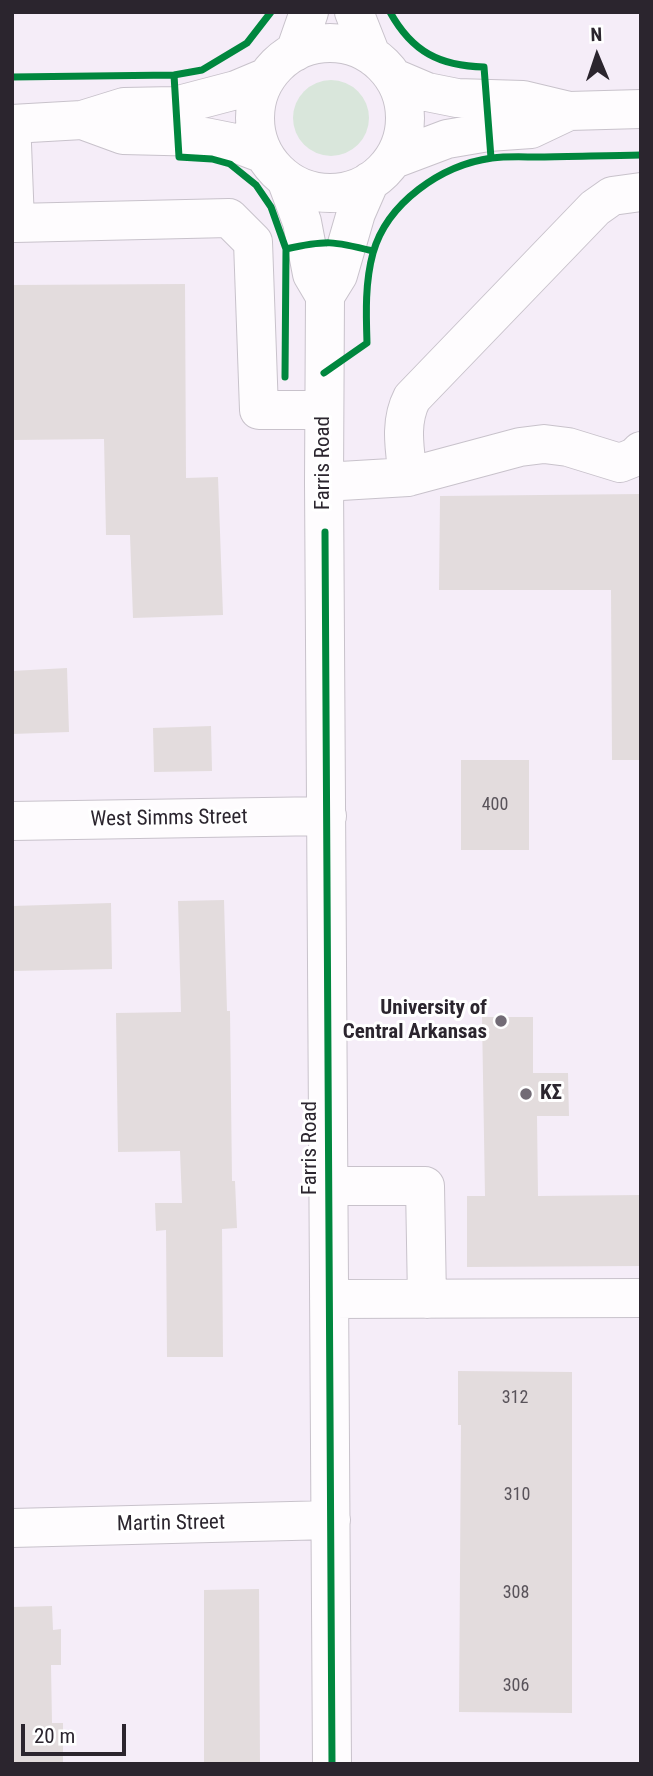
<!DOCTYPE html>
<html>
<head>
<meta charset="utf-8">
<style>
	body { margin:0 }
	#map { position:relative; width:653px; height:1776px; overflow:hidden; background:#f5edf8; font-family:"Roboto Condensed",sans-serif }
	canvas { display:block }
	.frame { position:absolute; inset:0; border:14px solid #2b252e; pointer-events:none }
	.north { position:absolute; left:562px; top:21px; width:70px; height:70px; -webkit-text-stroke:5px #fff; paint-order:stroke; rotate:358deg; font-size:19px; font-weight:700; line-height:28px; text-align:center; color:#2b252e }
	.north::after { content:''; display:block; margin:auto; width:24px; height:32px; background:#2b252e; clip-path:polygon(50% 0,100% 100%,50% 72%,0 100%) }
	.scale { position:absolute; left:21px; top:1724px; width:105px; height:32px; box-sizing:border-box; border:4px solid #2b252e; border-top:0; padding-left:9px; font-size:21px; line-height:24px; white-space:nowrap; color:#2b252e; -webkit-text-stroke:5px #fff; paint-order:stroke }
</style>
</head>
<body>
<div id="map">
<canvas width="653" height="1776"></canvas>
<div class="frame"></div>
<div class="north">N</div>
<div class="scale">20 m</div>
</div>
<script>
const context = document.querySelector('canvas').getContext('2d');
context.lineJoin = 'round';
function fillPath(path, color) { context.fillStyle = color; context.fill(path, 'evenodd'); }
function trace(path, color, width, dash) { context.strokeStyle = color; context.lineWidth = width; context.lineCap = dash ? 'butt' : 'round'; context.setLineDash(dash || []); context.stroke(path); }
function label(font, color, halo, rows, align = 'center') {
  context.font = font + ' "Roboto Condensed",sans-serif'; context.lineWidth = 6; context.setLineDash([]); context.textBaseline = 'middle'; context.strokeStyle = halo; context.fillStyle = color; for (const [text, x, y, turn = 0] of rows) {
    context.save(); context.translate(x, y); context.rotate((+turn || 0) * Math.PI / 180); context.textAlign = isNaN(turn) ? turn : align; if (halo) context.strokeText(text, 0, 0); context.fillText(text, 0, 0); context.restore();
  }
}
fillPath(new Path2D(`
	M293 118a38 38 0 1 1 76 0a38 38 0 1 1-76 0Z`), '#d9e6db');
fillPath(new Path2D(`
	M 185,284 L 186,478 L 218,477 L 223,615 L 133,618 L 130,535 L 106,535 L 104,439 L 14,440 L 13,285 Z
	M 641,494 L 641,760 L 612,760 L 611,590 L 439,590 L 440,496 Z
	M 67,668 L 69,732 L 12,734 L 12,671 Z
	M 211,726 L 212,771 L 154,772 L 153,728 Z
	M 461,760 L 529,760 L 529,850 L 461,850 Z
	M 224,900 L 227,1011 L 230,1011 L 232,1181 L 235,1181 L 237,1228 L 222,1229 L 223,1357 L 167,1357 L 166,1230 L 156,1231 L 155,1203 L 182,1203 L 180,1151 L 118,1152 L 116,1013 L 181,1012 L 178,901 Z
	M 111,903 L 112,969 L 12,971 L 12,906 Z
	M 482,1017 L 533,1017 L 533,1073 L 568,1073 L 569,1116 L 537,1116 L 538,1196 L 641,1195 L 641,1266 L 467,1267 L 467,1196 L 485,1196 Z
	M 458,1371 L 572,1372 L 572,1713 L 459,1712 L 461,1425 L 458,1425 Z
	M 259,1589 L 260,1764 L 204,1764 L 204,1590 Z
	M 52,1606 L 53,1630 L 61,1629 L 61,1665 L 51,1665 L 52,1723 L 63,1723 L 63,1764 L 12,1764 L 12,1607 Z`), '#e3dcdd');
const minor = new Path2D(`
	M 354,12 L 371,55
	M255 118a75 75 0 1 1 150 0a75 75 0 1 1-150 0Z
	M 295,52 L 309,12
	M 394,78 L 427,92 L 457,98 L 523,100 L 569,111 L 641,109
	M 82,120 L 123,135 L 205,137 L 235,143 L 264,154
	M 12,124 L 82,120 L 124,107 L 175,106 L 236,90 L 267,77
	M 12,144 L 15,223 L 229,218 L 253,242 L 259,410 L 324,410
	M 394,159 L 447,139 L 488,132 L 531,129 L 569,111
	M 286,179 L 302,222 L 312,274 L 325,296
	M 408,477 C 405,450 399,423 412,398 L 595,208 L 612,196 L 641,192
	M 324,482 L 408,477 L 520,447 L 544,444 L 568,447 L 620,463 L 635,457 L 641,451
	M 12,821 L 327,816
	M 329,1186 L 425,1186 L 427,1299
	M 329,1299 L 641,1298
	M 12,1528 L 331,1520
	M 332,1764 L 324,482 L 325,296 L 338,275 L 356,213 L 370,181`);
trace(minor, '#c8c2cb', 40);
trace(minor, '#fefcfe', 38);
trace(new Path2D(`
	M 390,12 C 412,52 440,66 484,67 L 491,158
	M 174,75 L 179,157 L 212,159 L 230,164 L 256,185 L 271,207 L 286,249 L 285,377
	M 12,77 L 174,75 L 202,70 L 247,43 L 271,12
	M 286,249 C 327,240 333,241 373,251
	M 324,373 L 367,343 C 366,313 365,282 373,253 C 387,203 441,165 492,158 C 507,156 524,157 540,157 C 573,156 607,156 641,155
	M 325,532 L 332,1764`), '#00873e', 7);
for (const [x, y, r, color] of [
	[501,1021,7,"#726b75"],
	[526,1094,7,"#726b75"]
]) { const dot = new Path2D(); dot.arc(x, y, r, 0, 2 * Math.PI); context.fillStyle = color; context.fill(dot); trace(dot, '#fff', 2.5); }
label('18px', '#59535a', null, [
	["400",495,805],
	["312",515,1398],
	["310",517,1495],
	["308",516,1593],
	["306",516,1686]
]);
label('21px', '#2b252e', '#fff', [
	["Farris Road",324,463,-90],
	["West Simms Street",169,819,-1],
	["Farris Road",311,1148,-90],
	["Martin Street",171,1524,-1]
]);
label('bold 21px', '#2b252e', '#fff', [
	["University of",487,1009],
	["Central Arkansas",487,1033],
	["KΣ",540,1094,"left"]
], 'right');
</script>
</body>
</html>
